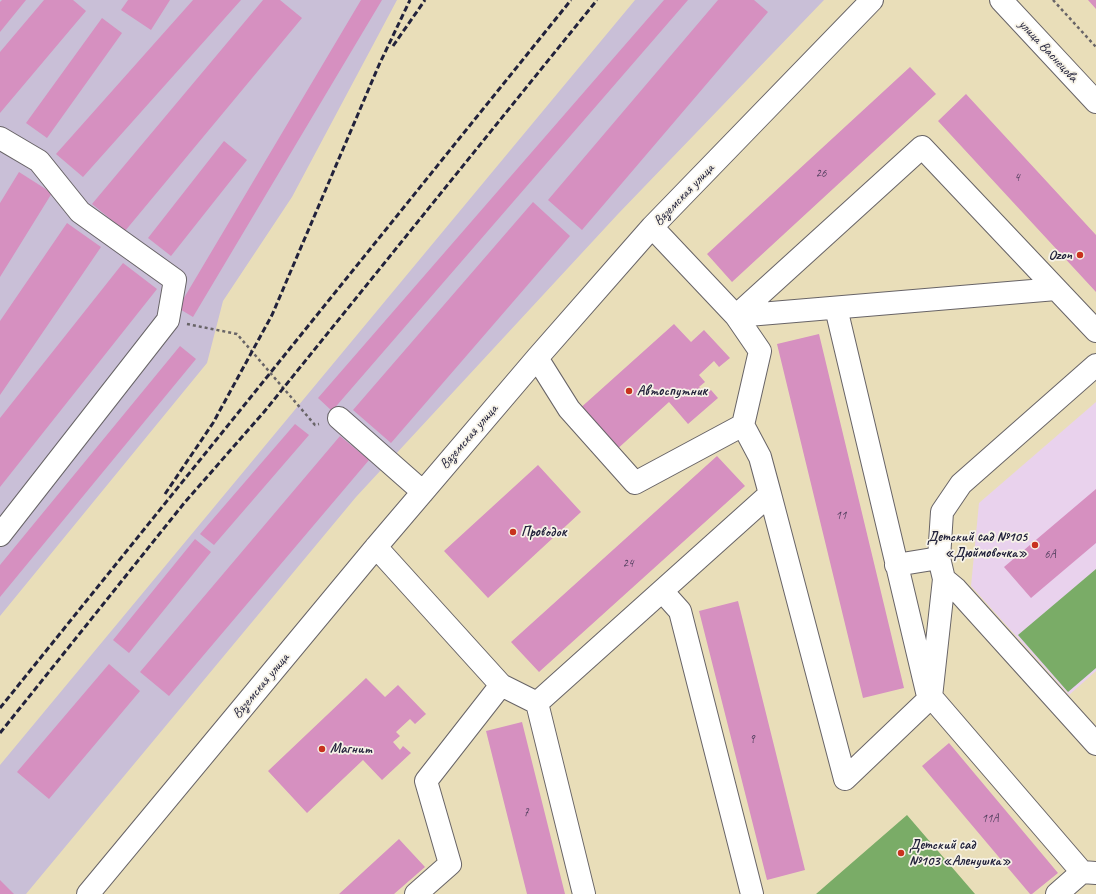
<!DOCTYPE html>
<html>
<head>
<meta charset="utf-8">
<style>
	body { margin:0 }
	canvas { display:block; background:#e9deb9 }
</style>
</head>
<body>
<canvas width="1096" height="894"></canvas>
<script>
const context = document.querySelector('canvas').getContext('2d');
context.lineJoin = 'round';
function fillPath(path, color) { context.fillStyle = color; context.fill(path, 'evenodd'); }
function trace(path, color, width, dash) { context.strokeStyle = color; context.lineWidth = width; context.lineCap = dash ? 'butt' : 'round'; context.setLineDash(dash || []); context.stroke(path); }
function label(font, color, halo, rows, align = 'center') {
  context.font = font + ' Caveat,sans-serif'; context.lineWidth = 3.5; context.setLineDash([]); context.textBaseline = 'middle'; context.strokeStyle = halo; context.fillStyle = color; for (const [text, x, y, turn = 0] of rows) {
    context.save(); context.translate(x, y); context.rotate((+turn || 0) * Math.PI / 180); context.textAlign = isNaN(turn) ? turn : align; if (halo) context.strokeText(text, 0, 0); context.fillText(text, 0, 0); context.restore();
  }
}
fillPath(new Path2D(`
	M 1096,402 L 1096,671 L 1069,695 L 971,586 L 979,503 Z`), '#e9d2ed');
fillPath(new Path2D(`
	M 0,0 L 397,0 L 292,197 L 223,301 L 207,363 L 0,616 Z
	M 635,0 L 824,0 L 618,214 L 356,497 L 26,894 L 0,894 L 0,765 Z`), '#c9bfd7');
fillPath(new Path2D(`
	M 1096,569 L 1096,668 L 1068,692 L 1018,635 Z
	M 907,815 L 975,894 L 816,894 Z`), '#7aac67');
fillPath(new Path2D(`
	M 2,0 L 26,0 L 0,32 L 0,2 Z
	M 44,0 L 73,0 L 86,11 L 0,113 L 0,52 Z
	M 128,0 L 170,0 L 151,30 L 121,10 Z
	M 193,0 L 241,0 L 83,177 L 56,154 Z
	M 263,0 L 280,0 L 302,18 L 125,231 L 92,204 Z
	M 361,0 L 382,0 L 193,317 L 178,308 Z
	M 664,0 L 688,0 L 332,411 L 318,398 Z
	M 718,0 L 754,0 L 768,12 L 582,230 L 548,200 Z
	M 1088,0 L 1096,0 L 1096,9 Z
	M 102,18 L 122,33 L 47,138 L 26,123 Z
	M 910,67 L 936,94 L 732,282 L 707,254 Z
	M 966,94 L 1096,235 L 1096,292 L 938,121 Z
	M 224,141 L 247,160 L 171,256 L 148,238 Z
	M 19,172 L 52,193 L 0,277 L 0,203 Z
	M 533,202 L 570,236 L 391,443 L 353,410 Z
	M 67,223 L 101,247 L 0,395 L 0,321 Z
	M 123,263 L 157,289 L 0,487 L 0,418 Z
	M 674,324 L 691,342 L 704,330 L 730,358 L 719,367 L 714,361 L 699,375 L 705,382 L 699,387 L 706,394 L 711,390 L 718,398 L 688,424 L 669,402 L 614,452 L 577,411 Z
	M 819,334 L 904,688 L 863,698 L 777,344 Z
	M 180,346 L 196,359 L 0,597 L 0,565 Z
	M 295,424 L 309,435 L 214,545 L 200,534 Z
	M 340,436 L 369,460 L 169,696 L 140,672 Z
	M 717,456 L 745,486 L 539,672 L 511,642 Z
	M 538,465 L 581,512 L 488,598 L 444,551 Z
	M 1096,489 L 1096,543 L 1031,598 L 1004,567 Z
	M 195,539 L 211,552 L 129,653 L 113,640 Z
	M 738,601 L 805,870 L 767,880 L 699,611 Z
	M 109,664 L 140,691 L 49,799 L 17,772 Z
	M 366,678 L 385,697 L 398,685 L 426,714 L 415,724 L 410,719 L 396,732 L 400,736 L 393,742 L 400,750 L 403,746 L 411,753 L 382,780 L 363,760 L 307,813 L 268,771 Z
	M 522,722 L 565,894 L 527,894 L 486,731 Z
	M 949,743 L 1058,873 L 1032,894 L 1030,894 L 922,766 Z
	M 399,839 L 425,867 L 394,894 L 339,894 Z
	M 0,880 L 14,894 L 0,894 Z`), '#d690c0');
const minor = new Path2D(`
	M 0,138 L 39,161 L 80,212 L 175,280 L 168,320 L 0,535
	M 652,227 L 736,316 L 760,351 L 743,425
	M 836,308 L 927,692 L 1082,872
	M 736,316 L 922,147 L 1096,331
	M 736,316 L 1056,289
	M 339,418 L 423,492
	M 770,494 L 845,779 L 931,697 L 944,579
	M 376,547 L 501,685
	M 939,558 L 942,512 L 961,484 L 1096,365
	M 896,565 L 939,558 L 944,579 L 956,589 L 1096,744
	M 663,592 L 680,611 L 752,894
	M 537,703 L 584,894
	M 88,894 L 376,547 L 537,358 L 652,227 L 872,0
	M 416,894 L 450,864 L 426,781 L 501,685 L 537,703 L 770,494 L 760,457 L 743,425 L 635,483 L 569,409 L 537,358
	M 1057,894 L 1082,872 L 1096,873`);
const major = new Path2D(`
	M 1001,0 L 1096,102`);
trace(minor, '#686467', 24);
trace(major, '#686467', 24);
trace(new Path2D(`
	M 1053,0 L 1096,47
	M 187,324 L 237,334 L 315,425 L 319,424`), '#686467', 2.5, [3, 3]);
trace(minor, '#fff', 22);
trace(major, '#fff', 22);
trace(new Path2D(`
	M 393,46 L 425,0
	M 165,494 L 213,423 L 272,315 L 379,65 L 410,0
	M 0,708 L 571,0
	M 0,733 L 185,502 L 264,412 L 597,0`), '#22223b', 3, [6, 3]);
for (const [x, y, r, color] of [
	[1080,255,4,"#c8321e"],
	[629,391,4,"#c8321e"],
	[513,532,4,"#c8321e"],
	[1035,545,4,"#c8321e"],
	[322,749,4,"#c8321e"],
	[901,853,4,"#c8321e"]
]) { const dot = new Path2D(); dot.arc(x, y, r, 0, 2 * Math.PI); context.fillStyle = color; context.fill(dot); trace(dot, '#f7f3e8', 1.5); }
label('12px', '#4f3e5c', null, [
	["26",821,174],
	["4",1017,178],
	["11",841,516],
	["6А",1050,555],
	["24",628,564],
	["9",752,740],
	["7",526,813],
	["11А",990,819]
]);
label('14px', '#22223b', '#f7f3e8', [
	["улица Васнецова",1048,51,47],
	["Вяземская улица",684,195,-46],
	["Вяземская улица",469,437,-49],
	["Вяземская улица",261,686,-50]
]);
label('bold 14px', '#22223b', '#f7f3e8', [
	["Ozon",1072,255,"right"],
	["Автоспутник",637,391],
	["Проводок",521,532],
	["Детский сад №105",1027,537,"right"],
	["«Дюймовочка»",1027,553,"right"],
	["Магнит",330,749],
	["Детский сад",909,845],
	["№103 «Аленушка»",909,861]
], 'left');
</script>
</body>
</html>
